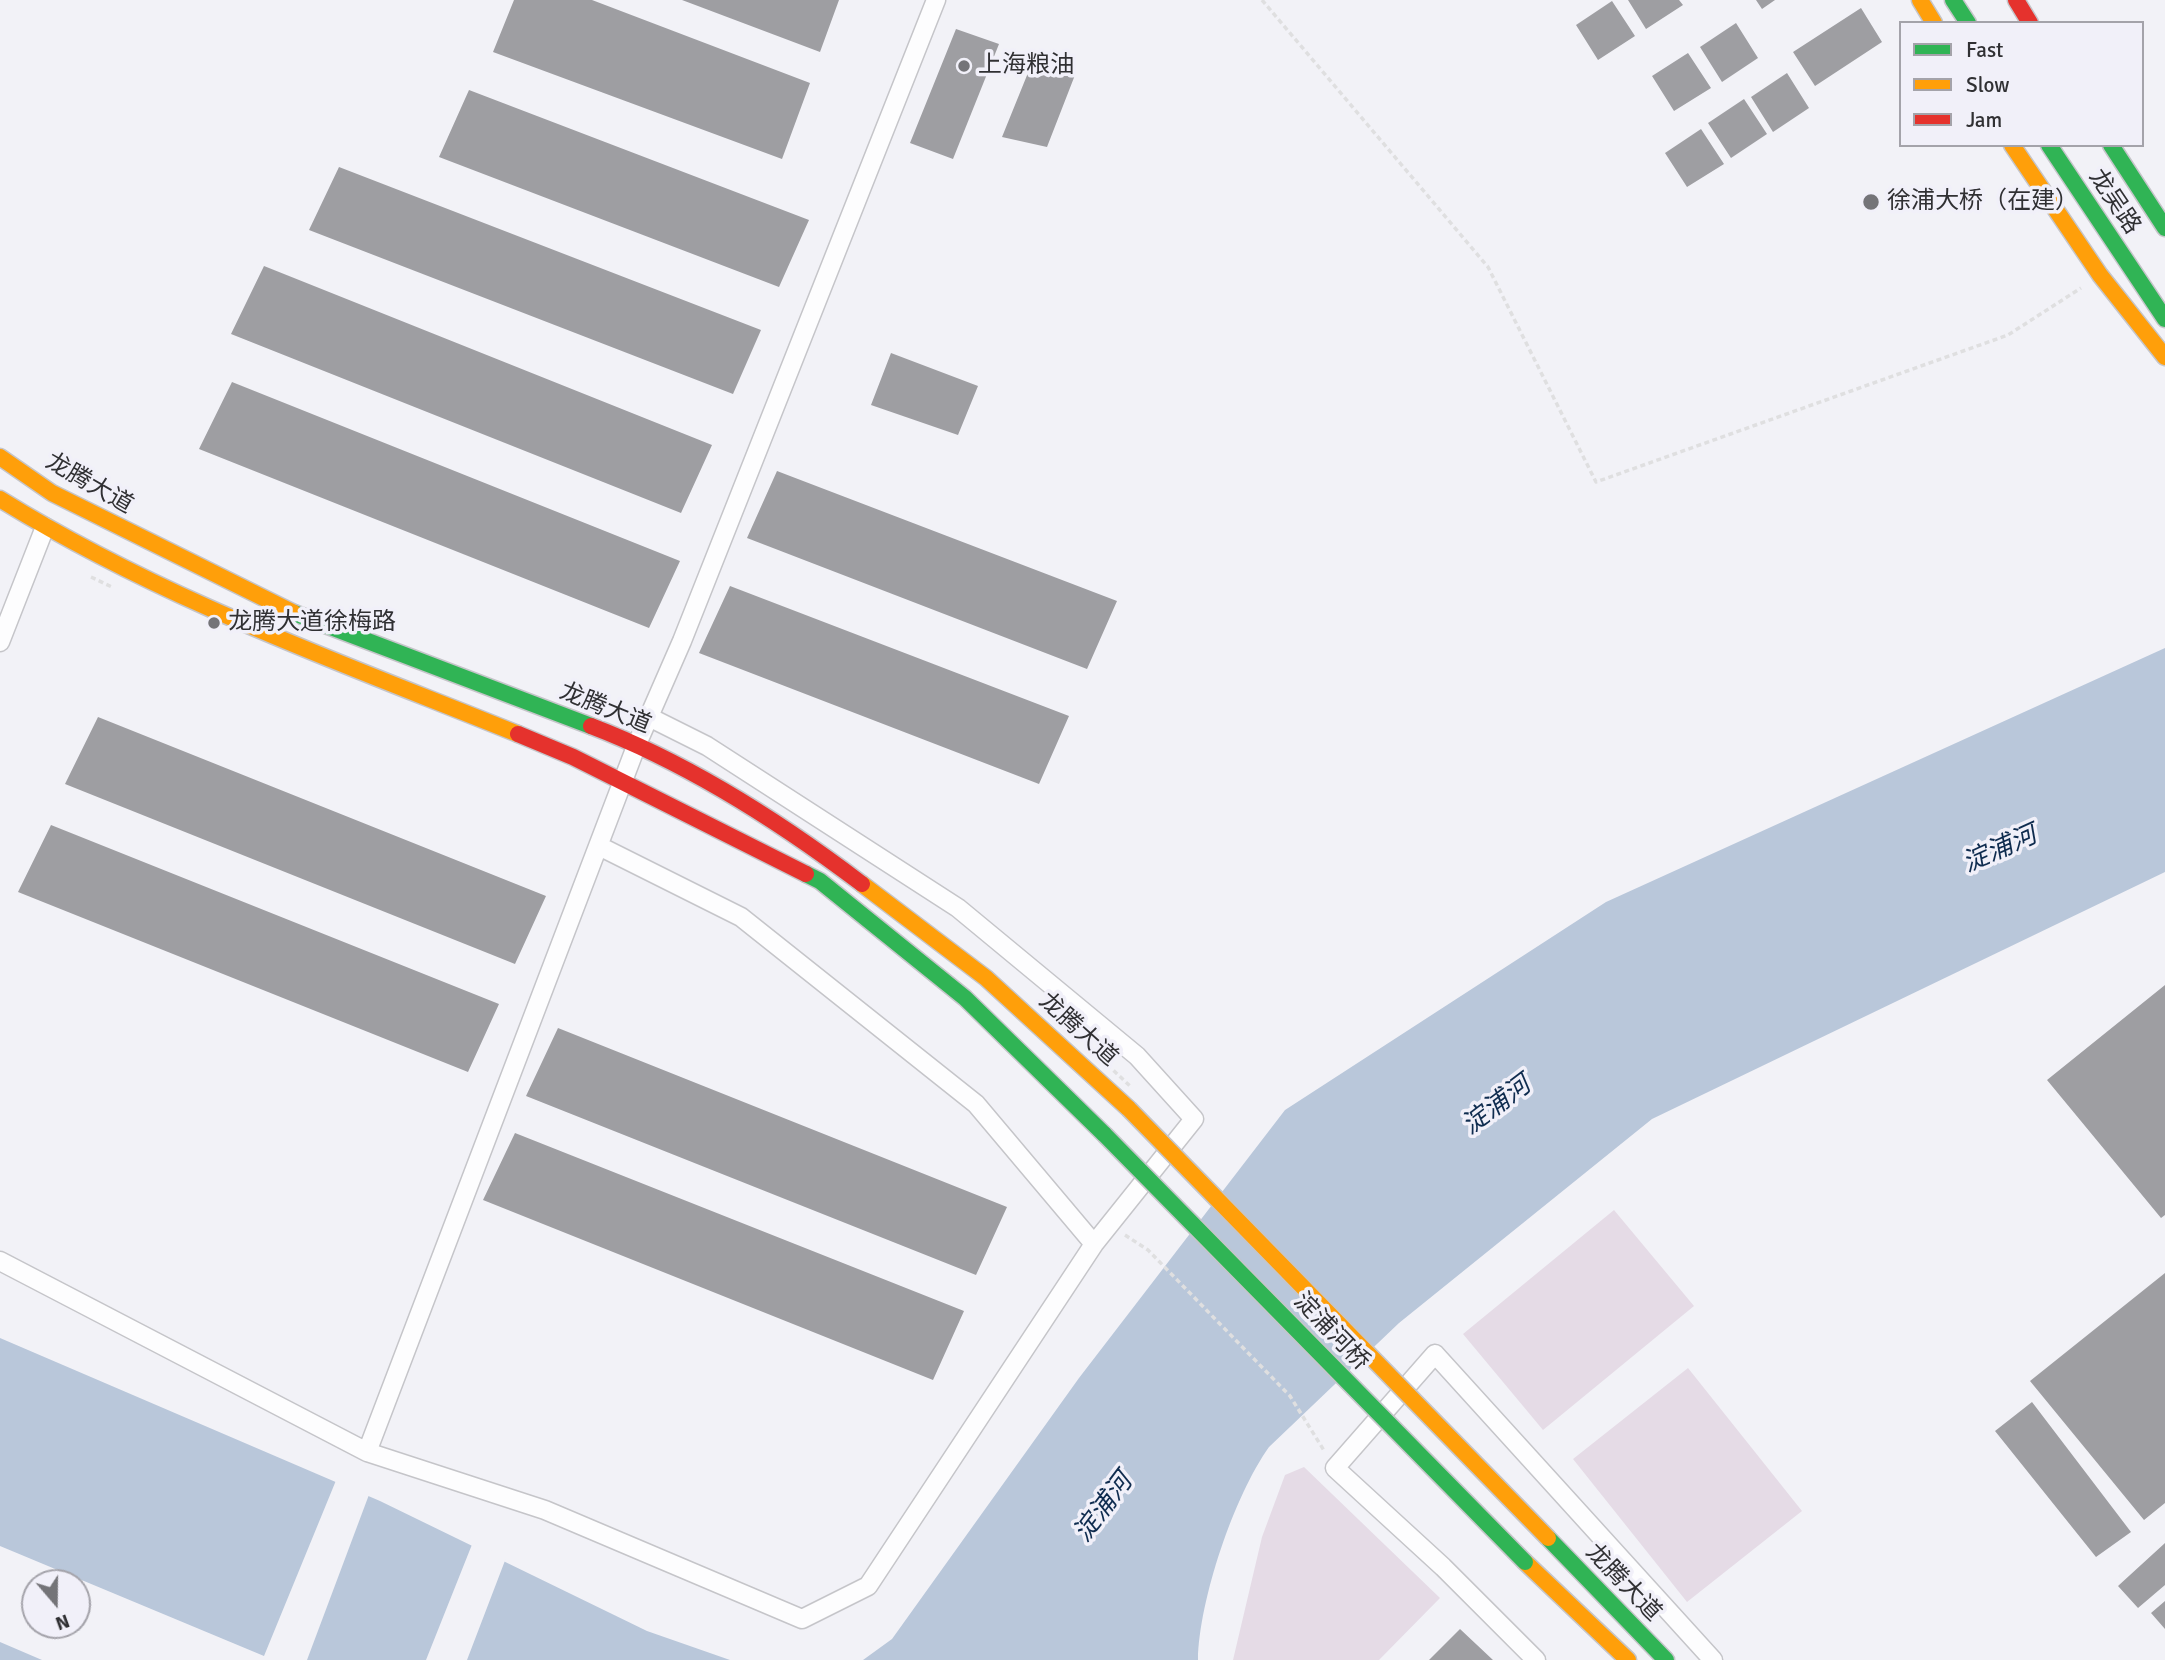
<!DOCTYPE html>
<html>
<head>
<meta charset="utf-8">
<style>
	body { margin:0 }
	#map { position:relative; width:2165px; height:1660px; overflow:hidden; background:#f2f2f7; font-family:Signika,sans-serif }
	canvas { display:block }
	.legend { position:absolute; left:1899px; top:21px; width:245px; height:126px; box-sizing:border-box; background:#f1f0f9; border:2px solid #a4a3aa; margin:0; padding:9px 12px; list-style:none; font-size:21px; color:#303033 }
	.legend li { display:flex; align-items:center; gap:14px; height:35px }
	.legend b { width:35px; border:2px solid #a4a3aa }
	.north { position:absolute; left:21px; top:1569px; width:70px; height:70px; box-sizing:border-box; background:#f1f0f9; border:2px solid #a4a3aa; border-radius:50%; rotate:160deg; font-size:19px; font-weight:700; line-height:28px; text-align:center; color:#303033 }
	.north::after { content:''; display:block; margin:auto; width:24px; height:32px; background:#747478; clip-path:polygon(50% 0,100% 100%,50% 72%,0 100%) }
</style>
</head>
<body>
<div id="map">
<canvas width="2165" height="1660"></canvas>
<ul class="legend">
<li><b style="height:9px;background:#30b455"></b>Fast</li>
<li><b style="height:9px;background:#ff9f0a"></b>Slow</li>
<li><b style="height:9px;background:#e5322d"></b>Jam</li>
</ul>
<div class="north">N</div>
</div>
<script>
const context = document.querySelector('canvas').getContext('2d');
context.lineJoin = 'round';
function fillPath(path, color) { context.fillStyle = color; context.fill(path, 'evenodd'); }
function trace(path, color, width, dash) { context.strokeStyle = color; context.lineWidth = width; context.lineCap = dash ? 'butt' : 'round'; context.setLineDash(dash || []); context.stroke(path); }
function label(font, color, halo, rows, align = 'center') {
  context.font = font + ' Signika,"Noto Sans SC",sans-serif'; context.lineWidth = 7; context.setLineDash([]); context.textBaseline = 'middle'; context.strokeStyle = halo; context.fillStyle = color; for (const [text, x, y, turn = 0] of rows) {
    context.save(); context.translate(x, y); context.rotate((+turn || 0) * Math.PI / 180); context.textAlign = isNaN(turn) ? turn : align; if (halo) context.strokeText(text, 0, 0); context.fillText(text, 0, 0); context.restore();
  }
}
fillPath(new Path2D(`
	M 1614,1210 L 1694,1306 L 1543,1430 L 1463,1334 Z
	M 1688,1368 L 1802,1511 L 1687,1602 L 1573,1459 Z
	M 1304,1467 L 1440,1598 L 1379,1660 L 1233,1660 L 1262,1537 L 1285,1475 Z`), '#e5dbe6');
fillPath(new Path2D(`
	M 2165,648 L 2165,872 L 1652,1119 L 1399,1323 L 1269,1447 C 1234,1496 1199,1600 1198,1660 L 863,1660 L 892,1639 L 1079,1378 L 1285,1110 L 1606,902 Z
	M 0,1338 L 380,1501 L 647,1631 L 730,1660 L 0,1660 ZM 35,1583 L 77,1583 L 77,1625 L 35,1625 Z`), '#b9c7da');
fillPath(new Path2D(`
	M 337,1478 L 370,1492 L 307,1660 L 42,1660 L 0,1642 L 0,1546 L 264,1656 ZM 35,1583 L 77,1583 L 77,1625 L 35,1625 Z
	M 473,1542 L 506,1558 L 467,1660 L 426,1660 Z`), '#f2f2f7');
fillPath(new Path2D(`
	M 514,0 L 592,0 L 810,83 L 782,159 L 493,52 Z
	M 682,0 L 839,0 L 820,52 Z
	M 1628,0 L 1679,0 L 1683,5 L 1646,29 Z
	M 1756,0 L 1775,0 L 1762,9 Z
	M 1612,1 L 1635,36 L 1598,60 L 1576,25 Z
	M 1861,8 L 1882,42 L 1815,86 L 1793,52 Z
	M 1736,23 L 1758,58 L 1722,82 L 1700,47 Z
	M 956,29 L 999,44 L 953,159 L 910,143 Z
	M 1688,53 L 1711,88 L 1674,111 L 1652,76 Z
	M 1034,58 L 1075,75 L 1047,147 L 1002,137 Z
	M 1787,73 L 1809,108 L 1773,132 L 1751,97 Z
	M 469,90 L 809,220 L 779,287 L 439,157 Z
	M 1744,99 L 1767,134 L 1731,158 L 1708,123 Z
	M 1701,129 L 1724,164 L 1687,187 L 1665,153 Z
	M 339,167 L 761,330 L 733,394 L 309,230 Z
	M 264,266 L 712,445 L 681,513 L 231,334 Z
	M 891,353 L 978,386 L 958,435 L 871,405 Z
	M 232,382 L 680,561 L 649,628 L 199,449 Z
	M 777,471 L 1117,601 L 1087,669 L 747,538 Z
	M 730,586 L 1069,716 L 1039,784 L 699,653 Z
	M 98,717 L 546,896 L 515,964 L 65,784 Z
	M 51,825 L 499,1004 L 468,1072 L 18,892 Z
	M 2165,985 L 2165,1215 L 2161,1218 L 2047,1080 Z
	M 558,1028 L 1007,1207 L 976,1275 L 526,1096 Z
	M 515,1133 L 964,1311 L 933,1380 L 483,1200 Z
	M 2165,1273 L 2165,1503 L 2144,1520 L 2030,1381 Z
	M 2032,1402 L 2131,1532 L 2096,1557 L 1995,1431 Z
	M 2165,1543 L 2165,1585 L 2138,1608 L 2118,1586 Z
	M 2165,1601 L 2165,1629 L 2151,1613 Z
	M 1460,1629 L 1493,1660 L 1429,1660 Z`), '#9e9ea2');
const street = new Path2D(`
	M 0,642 L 45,527
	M 649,717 L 707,746 L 958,908 L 1137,1056 L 1194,1119 L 1094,1244
	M 0,1261 L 367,1452 L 545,1510 L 802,1619 L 868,1586 L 1094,1244 L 976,1104 L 741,917 L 599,846
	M 367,1452 L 637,744 L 682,641 L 936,0
	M 1536,1660 L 1443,1567 L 1335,1468 L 1435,1354 L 1713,1660`);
const fast = new Path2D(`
	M 1953,0 L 1968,23
	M 2049,145 L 2165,319
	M 2111,145 L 2165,228
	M 294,613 L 591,726
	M 806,874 L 820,881 L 965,998 L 1105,1135
	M 1548,1538 L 1666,1660`);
const slow = new Path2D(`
	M 1920,0 L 1934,23
	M 2012,145 L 2100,275 L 2165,357
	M 0,457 L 52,493 L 294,613
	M 0,499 C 161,599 342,663 518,734
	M 862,884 L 986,978 L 1129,1109
	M 1525,1562 L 1628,1660`);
const jam = new Path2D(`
	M 2016,0 L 2030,23
	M 591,726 C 688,763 779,821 862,884
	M 518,734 L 573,757 L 806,874`);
trace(street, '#c5c5c9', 21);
trace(fast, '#c5c5c9', 19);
trace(slow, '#c5c5c9', 19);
trace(jam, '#c5c5c9', 19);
trace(new Path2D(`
	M 1262,0 L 1488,267 L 1596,482 L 2008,335 L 2081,288
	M 91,577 L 112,587
	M 1125,1235 L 1148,1250 L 1290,1396 L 1325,1452`), '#dfdfe0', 3.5, [5, 3.5]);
trace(street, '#fdfdfe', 18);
trace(fast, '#30b455', 16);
trace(slow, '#ff9f0a', 16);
trace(jam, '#e5322d', 16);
const fastBridge = new Path2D(`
	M 1105,1135 L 1525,1562`);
const slowBridge = new Path2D(`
	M 1129,1109 L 1548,1538`);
trace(fastBridge, '#c5c5c9', 19, []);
trace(slowBridge, '#c5c5c9', 19, []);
trace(new Path2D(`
	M 1095,1053 L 1130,1086`), '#dfdfe0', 3.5, [5, 3.5]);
trace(fastBridge, '#30b455', 16);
trace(slowBridge, '#ff9f0a', 16);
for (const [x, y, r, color] of [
	[964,66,7,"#747478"],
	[1871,202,9,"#747478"],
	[214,623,7,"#747478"]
]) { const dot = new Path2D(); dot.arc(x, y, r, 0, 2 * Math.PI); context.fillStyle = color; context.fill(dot); trace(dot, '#f1f0f9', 2.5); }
label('24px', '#303033', '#f1f0f9', [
	["上海粮油",978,66],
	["徐浦大桥（在建）",1887,202],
	["龙腾大道徐梅路",228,623]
], 'left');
label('24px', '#303033', '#f1f0f9', [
	["龙吴路",2114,202,56],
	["龙腾大道",89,484,30],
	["龙腾大道",605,709,22],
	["龙腾大道",1078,1030,42],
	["淀浦河桥",1331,1332,46],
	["龙腾大道",1623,1583,46]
]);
label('italic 26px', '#0f2c4f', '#f1f0f9', [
	["淀浦河",2000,850,-24],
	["淀浦河",1497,1106,-37],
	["淀浦河",1104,1508,-53]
]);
</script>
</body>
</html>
